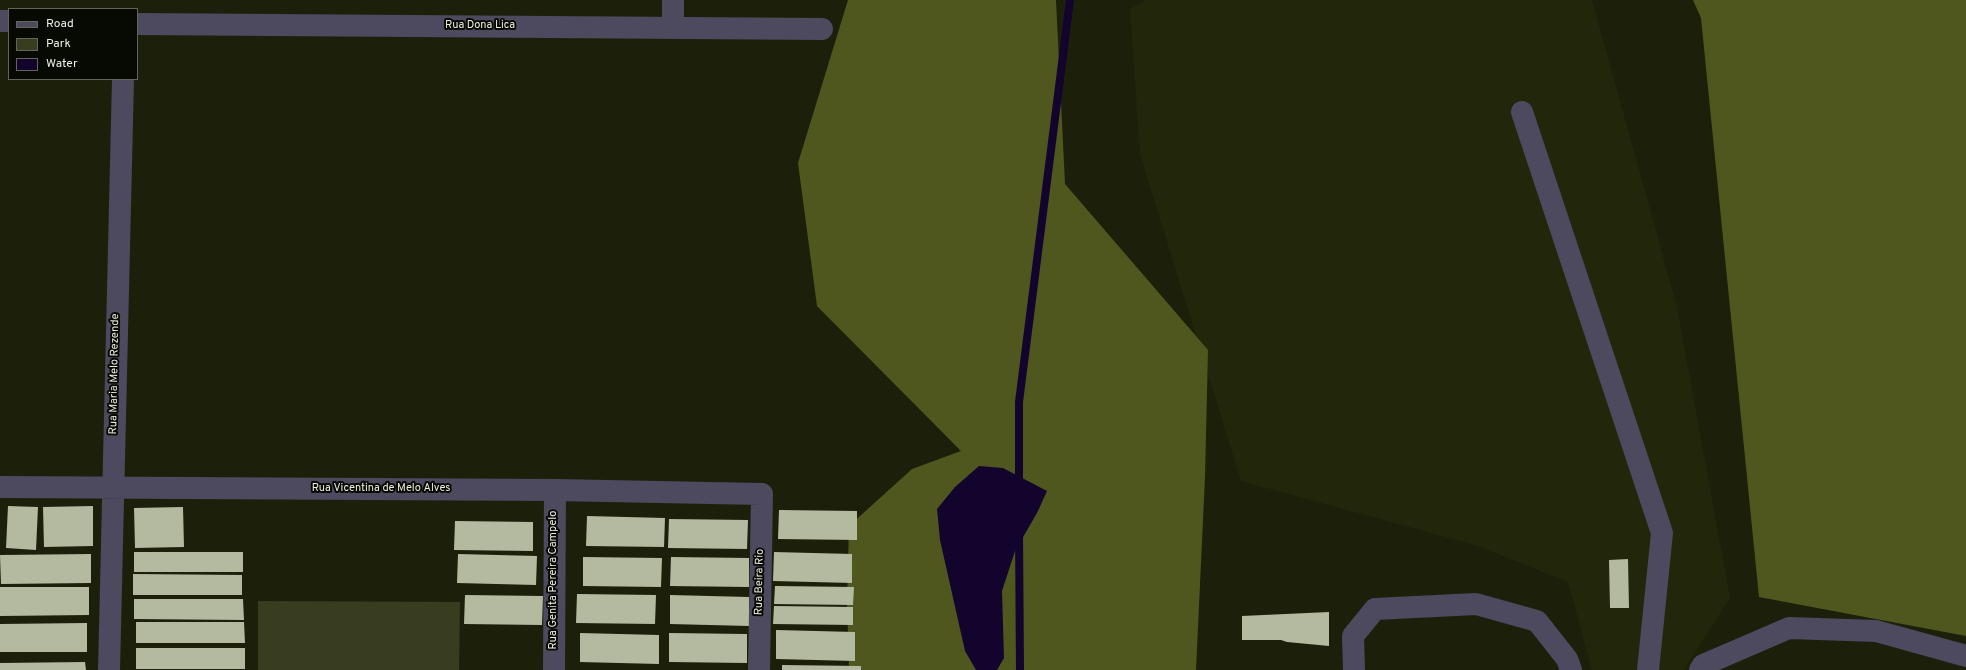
<!DOCTYPE html>
<html>
<head>
<meta charset="utf-8">
<style>
	body { margin:0 }
	#map { position:relative; width:1966px; height:670px; overflow:hidden; background:#1c200b; font-family:Overpass,sans-serif }
	canvas { display:block }
	.legend { position:absolute; left:8px; top:8px; width:130px; height:72px; box-sizing:border-box; background:#070903; border:1px solid #63655c; margin:0; padding:5px 7px; list-style:none; font-size:12px; color:#ecefe2 }
	.legend li { display:flex; align-items:center; gap:8px; height:20px }
	.legend b { width:20px; border:1px solid #63655c }
</style>
</head>
<body>
<div id="map">
<canvas width="1966" height="670"></canvas>
<ul class="legend">
<li><b style="height:5px;background:#4d495f"></b>Road</li>
<li><b style="height:11px;background:#383d1f"></b>Park</li>
<li><b style="height:11px;background:#13042e"></b>Water</li>
</ul>
</div>
<script>
const context = document.querySelector('canvas').getContext('2d');
context.lineJoin = 'round';
function fillPath(path, color) { context.fillStyle = color; context.fill(path, 'evenodd'); }
function trace(path, color, width, dash) { context.strokeStyle = color; context.lineWidth = width; context.lineCap = dash ? 'butt' : 'round'; context.setLineDash(dash || []); context.stroke(path); }
function label(font, color, halo, rows, align = 'center') {
  context.font = font + ' Overpass,sans-serif'; context.lineWidth = 4; context.setLineDash([]); context.textBaseline = 'middle'; context.strokeStyle = halo; context.fillStyle = color; for (const [text, x, y, turn = 0] of rows) {
    context.save(); context.translate(x, y); context.rotate((+turn || 0) * Math.PI / 180); context.textAlign = isNaN(turn) ? turn : align; if (halo) context.strokeText(text, 0, 0); context.fillText(text, 0, 0); context.restore();
  }
}
fillPath(new Path2D(`
	M 1146,0 L 1592,0 L 1677,307 L 1730,598 L 1684,670 L 1592,670 L 1568,582 L 1475,545 L 1241,481 L 1140,154 L 1130,9 Z`), '#22260a');
fillPath(new Path2D(`
	M 258,601 L 460,602 L 459,670 L 258,670 Z`), '#383d1f');
fillPath(new Path2D(`
	M 848,0 L 1056,0 L 1065,184 L 1208,350 L 1205,477 L 1196,670 L 849,670 L 847,602 L 849,526 L 912,469 L 961,451 L 817,306 L 798,163 Z
	M 1693,0 L 1966,0 L 1966,636 L 1759,597 L 1701,18 Z`), '#4f571f');
fillPath(new Path2D(`
	M 979,466 L 1003,468 L 1047,491 L 1037,513 L 1015,551 L 1002,591 L 1004,658 L 997,670 L 976,670 L 965,651 L 940,540 L 937,509 L 955,487 Z`), '#13042e');
trace(new Path2D(`
	M 1019,487 L 1019,402 L 1070,0
	M 1019,533 L 1020,670`), '#13042e', 8);
fillPath(new Path2D(`
	M 8,506 L 38,507 L 36,550 L 6,548 Z
	M 93,506 L 93,546 L 44,547 L 43,507 Z
	M 183,507 L 184,547 L 135,548 L 134,508 Z
	M 779,510 L 857,511 L 857,540 L 778,539 Z
	M 587,516 L 665,518 L 664,547 L 586,546 Z
	M 669,519 L 748,520 L 747,549 L 668,548 Z
	M 455,521 L 533,522 L 533,551 L 454,550 Z
	M 134,552 L 243,552 L 243,572 L 134,572 Z
	M 774,552 L 852,554 L 852,583 L 773,581 Z
	M 91,554 L 91,583 L 1,584 L 0,555 Z
	M 458,554 L 537,556 L 536,585 L 457,583 Z
	M 583,557 L 662,558 L 661,587 L 583,586 Z
	M 671,557 L 749,558 L 749,587 L 670,586 Z
	M 1628,559 L 1629,608 L 1610,608 L 1609,560 Z
	M 133,574 L 242,575 L 242,595 L 133,595 Z
	M 775,586 L 854,587 L 853,605 L 774,604 Z
	M 0,587 L 89,587 L 89,615 L 0,616 Z
	M 577,594 L 656,595 L 655,624 L 576,623 Z
	M 465,595 L 543,596 L 542,625 L 464,624 Z
	M 670,595 L 749,597 L 749,626 L 670,624 Z
	M 134,599 L 243,599 L 244,620 L 134,619 Z
	M 774,606 L 853,607 L 853,625 L 773,624 Z
	M 1329,612 L 1329,646 L 1287,642 L 1281,640 L 1242,640 L 1242,616 Z
	M 136,622 L 244,622 L 245,643 L 136,643 Z
	M 87,623 L 87,652 L 0,652 L 0,624 Z
	M 776,630 L 855,632 L 855,661 L 776,659 Z
	M 580,633 L 659,635 L 659,664 L 580,662 Z
	M 669,633 L 747,634 L 747,663 L 669,662 Z
	M 136,648 L 245,648 L 245,669 L 136,669 Z
	M 85,662 L 86,670 L 0,670 L 0,663 Z
	M 782,665 L 861,666 L 861,670 L 782,670 Z`), '#b4baa0');
trace(new Path2D(`
	M 673,0 L 673,28
	M 0,21 L 9,21
	M 137,24 L 822,29
	M 1522,112 L 1662,533 L 1648,670
	M 0,487 L 555,490 L 762,494 L 759,670
	M 109,670 L 123,79
	M 554,670 L 555,490
	M 1354,670 L 1353,636 L 1375,609 L 1476,604 L 1537,621 L 1567,659 L 1571,670
	M 1700,670 L 1703,665 L 1789,628 L 1876,631 L 1966,656`), '#4d495f', 22);
label('11px', '#ecefe2', '#070903', [
	["Rua Dona Lica",480,26],
	["Rua Maria Melo Rezende",115,374,-89],
	["Rua Vicentina de Melo Alves",381,489],
	["Rua Genita Pereira Campelo",554,580,-90],
	["Rua Beira Rio",760,582,-89]
]);
</script>
</body>
</html>
